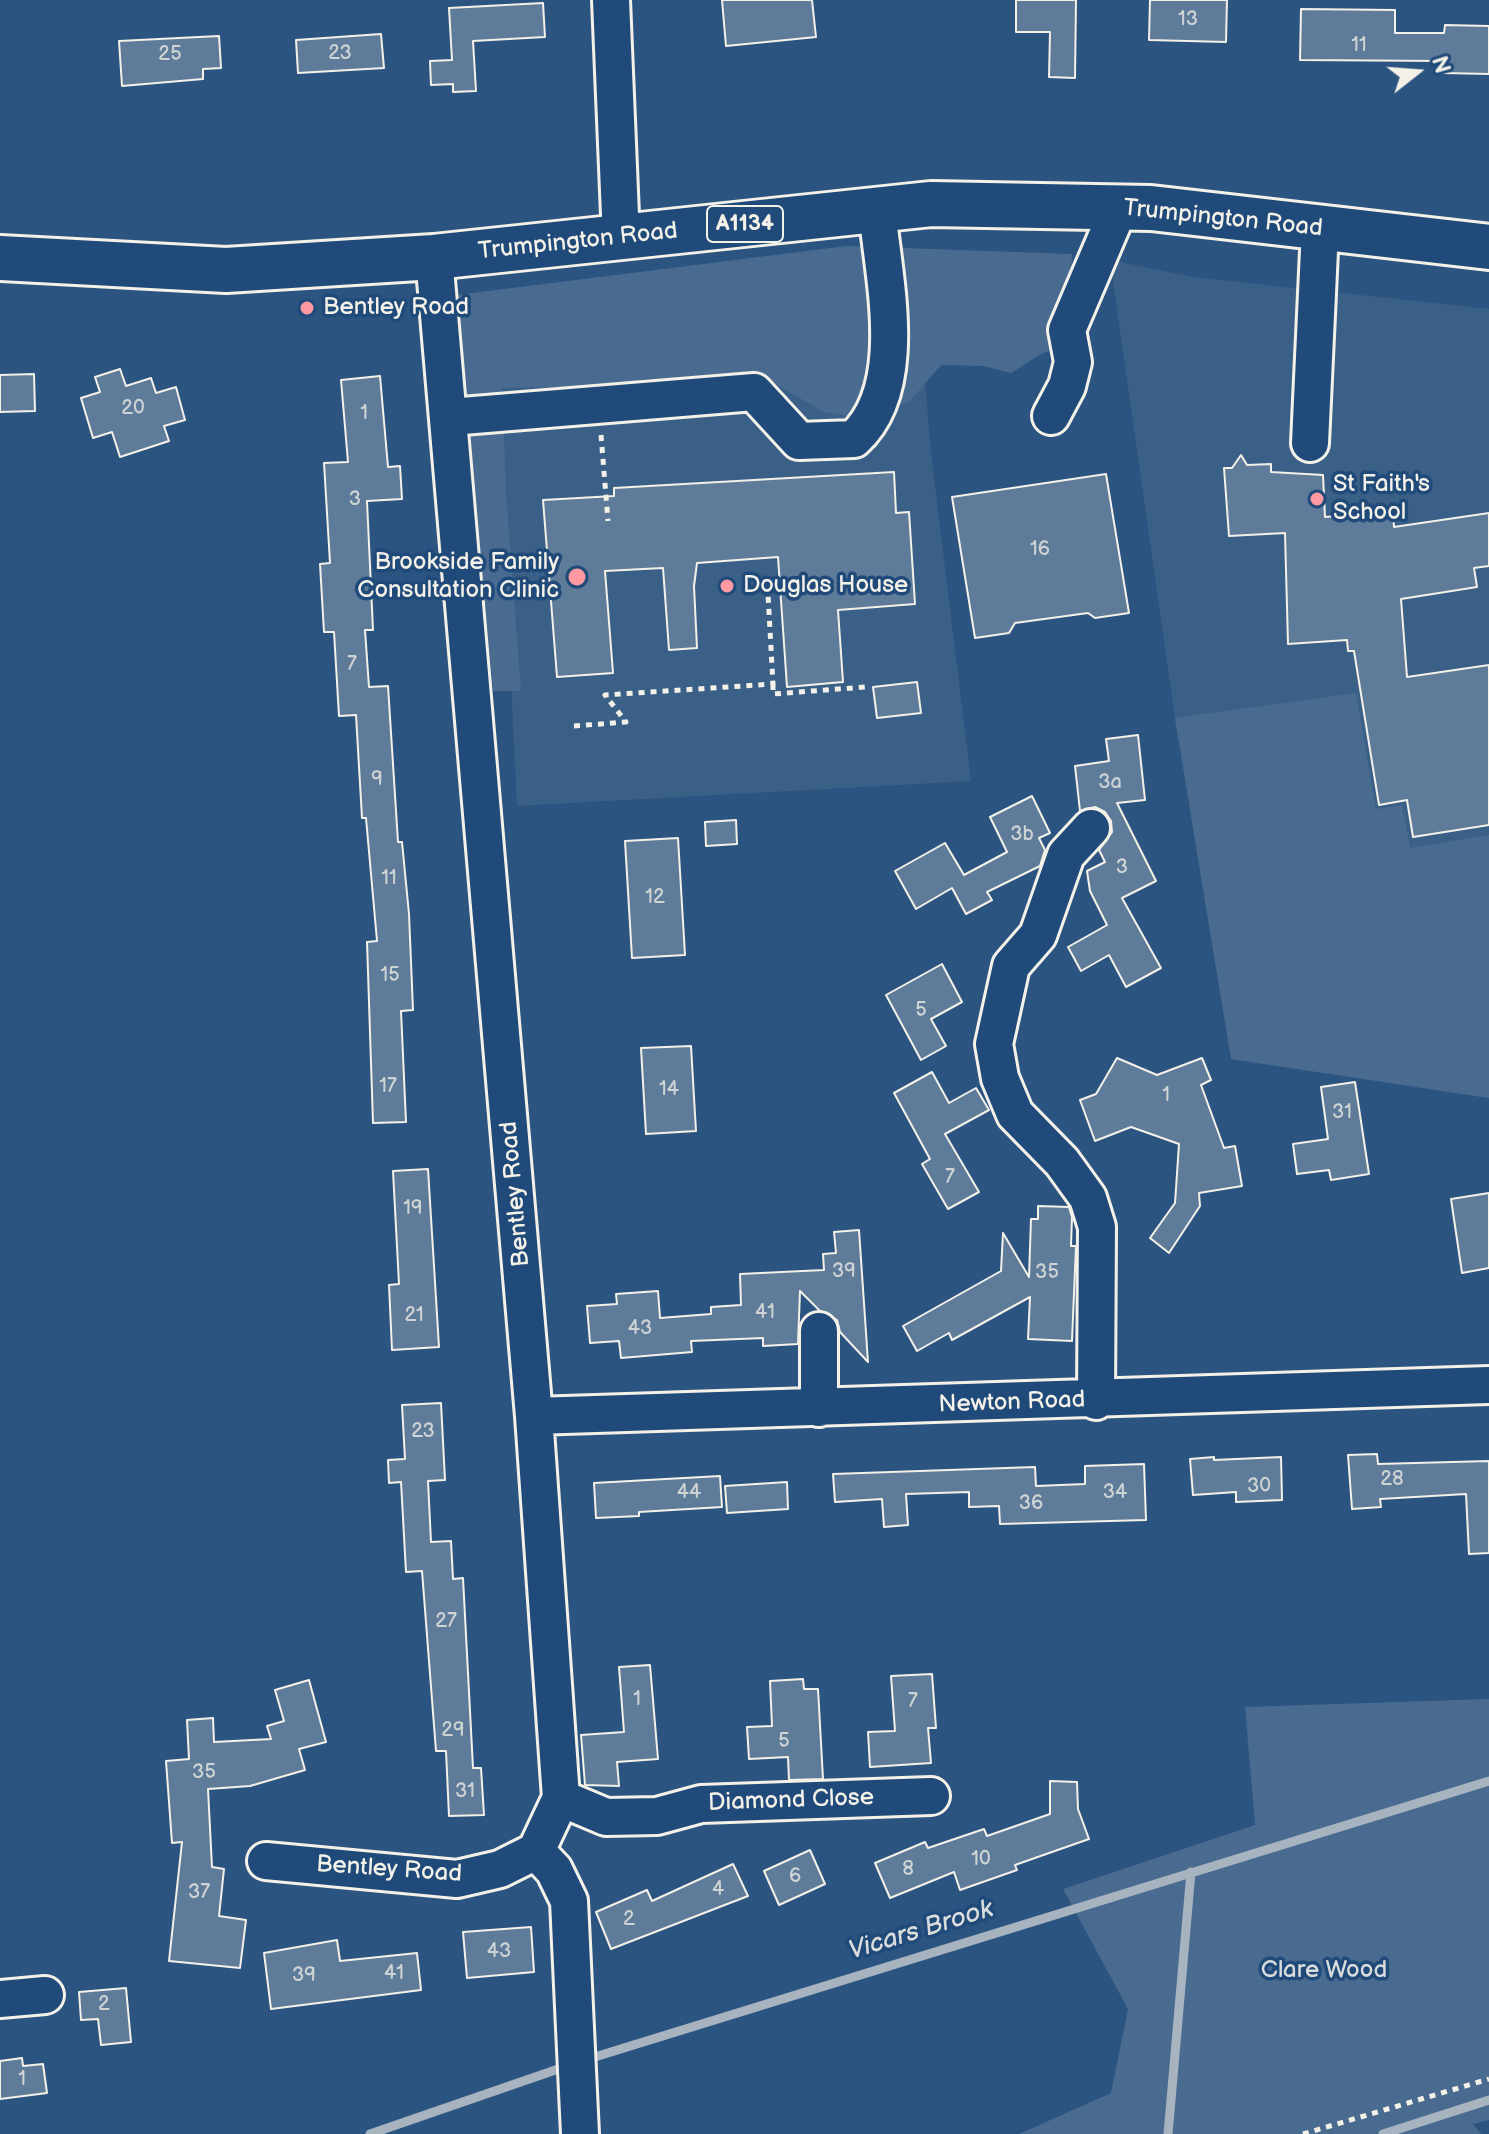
<!DOCTYPE html>
<html>
<head>
<meta charset="utf-8">
<style>
	body { margin:0 }
	#map { position:relative; width:1489px; height:2134px; overflow:hidden; background:#2c5481; font-family:"Balsamiq Sans",sans-serif }
	canvas { display:block }
	.north { position:absolute; left:1377px; top:32px; width:80px; height:80px; -webkit-text-stroke:6px #1f4a7a; paint-order:stroke; rotate:73deg; font-size:22px; font-weight:700; line-height:32px; text-align:center; color:#f4f1e8 }
	.north::after { content:''; display:block; margin:auto; width:28px; height:36px; background:#f4f1e8; clip-path:polygon(50% 0,100% 100%,50% 72%,0 100%) }
</style>
</head>
<body>
<div id="map">
<canvas width="1489" height="2134"></canvas>
<div class="north">N</div>
</div>
<script>
const context = document.querySelector('canvas').getContext('2d');
context.lineJoin = 'round';
function fillPath(path, color) { context.fillStyle = color; context.fill(path, 'evenodd'); }
function trace(path, color, width, dash) { context.strokeStyle = color; context.lineWidth = width; context.lineCap = dash ? 'butt' : 'round'; context.setLineDash(dash || []); context.stroke(path); }
function label(font, color, halo, rows, align = 'center') {
  context.font = font + ' "Balsamiq Sans",sans-serif'; context.lineWidth = 7; context.setLineDash([]); context.textBaseline = 'middle'; context.strokeStyle = halo; context.fillStyle = color; for (const [text, x, y, turn = 0] of rows) {
    context.save(); context.translate(x, y); context.rotate((+turn || 0) * Math.PI / 180); context.textAlign = isNaN(turn) ? turn : align; if (halo) context.strokeText(text, 0, 0); context.fillText(text, 0, 0); context.restore();
  }
}
fillPath(new Path2D(`
	M 847,246 L 913,248 L 932,461 L 971,781 L 517,806 L 498,413 L 484,292 Z
	M 1110,260 L 1194,277 L 1489,309 L 1489,1098 L 1231,1059 L 1175,718 Z`), '#3b6088');
fillPath(new Path2D(`
	M 847,246 L 1072,254 L 1069,344 L 1041,354 L 1011,373 L 984,366 L 941,365 L 911,400 L 868,419 L 824,412 L 760,375 L 713,382 L 601,387 L 502,388 L 506,493 L 521,691 L 493,691 L 456,295 Z
	M 1356,693 L 1376,809 L 1402,805 L 1410,848 L 1489,835 L 1489,1098 L 1231,1059 L 1175,718 Z
	M 1489,1699 L 1489,2120 L 1473,2124 L 1481,2134 L 1019,2134 L 1111,2093 L 1128,2009 L 1063,1889 L 1255,1825 L 1245,1707 Z`), '#496b90');
trace(new Path2D(`
	M 585,2060 L 1489,1781
	M 370,2134 L 567,2066
	M 1168,2134 L 1191,1872
	M 1383,2134 L 1489,2100`), '#a7b4c0', 9);
const building = new Path2D(`
	M 722,0 L 812,0 L 816,37 L 726,46 Z
	M 1016,0 L 1076,0 L 1075,78 L 1049,77 L 1050,32 L 1016,32 Z
	M 1150,0 L 1227,0 L 1226,42 L 1149,40 Z
	M 543,3 L 545,37 L 473,41 L 476,91 L 453,92 L 453,84 L 431,85 L 430,61 L 452,60 L 449,8 Z
	M 1301,9 L 1395,10 L 1395,33 L 1444,33 L 1445,25 L 1489,26 L 1489,74 L 1443,73 L 1444,61 L 1300,60 Z
	M 381,34 L 384,68 L 298,73 L 296,40 Z
	M 219,36 L 221,68 L 203,69 L 203,79 L 122,86 L 119,41 Z
	M 120,369 L 126,386 L 151,378 L 156,393 L 176,387 L 185,420 L 164,426 L 169,441 L 120,457 L 112,432 L 93,438 L 81,398 L 100,392 L 95,377 Z
	M 34,374 L 35,411 L 0,412 L 0,375 Z
	M 380,376 L 388,467 L 400,466 L 402,499 L 367,501 L 373,630 L 365,630 L 369,687 L 388,686 L 398,842 L 402,842 L 409,914 L 413,1010 L 401,1011 L 406,1122 L 373,1123 L 367,942 L 377,941 L 366,818 L 362,818 L 356,715 L 339,716 L 334,632 L 324,632 L 320,564 L 330,563 L 324,463 L 348,462 L 341,380 Z
	M 1241,455 L 1247,465 L 1271,464 L 1271,472 L 1323,475 L 1325,517 L 1393,511 L 1394,527 L 1489,513 L 1489,566 L 1474,568 L 1477,587 L 1401,599 L 1407,677 L 1489,665 L 1489,825 L 1413,837 L 1407,800 L 1379,805 L 1354,651 L 1348,651 L 1347,640 L 1288,644 L 1285,533 L 1229,536 L 1224,468 L 1232,468 Z
	M 894,472 L 896,513 L 909,512 L 915,604 L 838,610 L 843,682 L 787,687 L 778,557 L 697,563 L 694,586 L 697,648 L 669,650 L 663,568 L 605,571 L 613,673 L 557,677 L 543,500 L 614,496 L 614,488 Z
	M 1106,474 L 1129,613 L 1095,618 L 1088,613 L 1015,623 L 1009,633 L 975,638 L 952,497 Z
	M 917,682 L 921,713 L 877,718 L 873,687 Z
	M 1138,735 L 1145,800 L 1117,803 L 1156,881 L 1122,898 L 1161,968 L 1126,987 L 1109,955 L 1081,971 L 1068,947 L 1107,925 L 1090,891 L 1087,871 L 1105,862 L 1099,850 L 1112,832 L 1111,821 L 1105,812 L 1095,807 L 1080,811 L 1075,766 L 1109,761 L 1106,739 Z
	M 1032,796 L 1050,833 L 1039,838 L 1045,850 L 1040,866 L 987,892 L 992,900 L 966,914 L 952,888 L 916,909 L 895,871 L 945,843 L 964,875 L 1007,852 L 990,817 Z
	M 736,820 L 737,844 L 706,846 L 705,822 Z
	M 678,838 L 685,955 L 632,958 L 625,841 Z
	M 942,964 L 962,1002 L 931,1019 L 946,1046 L 921,1060 L 886,995 Z
	M 691,1046 L 696,1131 L 646,1134 L 641,1048 Z
	M 1117,1058 L 1157,1075 L 1202,1058 L 1211,1080 L 1201,1085 L 1224,1148 L 1235,1146 L 1242,1186 L 1199,1193 L 1200,1206 L 1169,1253 L 1150,1238 L 1175,1203 L 1179,1144 L 1131,1127 L 1095,1141 L 1080,1100 L 1096,1094 Z
	M 932,1072 L 949,1103 L 976,1088 L 989,1110 L 945,1134 L 979,1192 L 948,1209 L 922,1164 L 930,1159 L 894,1093 Z
	M 1355,1082 L 1369,1174 L 1331,1180 L 1329,1170 L 1297,1174 L 1293,1144 L 1328,1139 L 1321,1087 Z
	M 428,1169 L 439,1347 L 392,1350 L 389,1285 L 399,1284 L 393,1171 Z
	M 1489,1193 L 1489,1268 L 1462,1273 L 1451,1199 Z
	M 1038,1206 L 1069,1207 L 1072,1217 L 1071,1246 L 1076,1246 L 1072,1341 L 1028,1339 L 1030,1297 L 952,1340 L 949,1333 L 917,1351 L 903,1326 L 1001,1271 L 1003,1233 L 1029,1277 L 1031,1219 L 1038,1219 Z
	M 859,1230 L 868,1362 L 840,1332 L 837,1320 L 819,1310 L 800,1291 L 798,1344 L 763,1346 L 763,1338 L 691,1341 L 692,1352 L 621,1358 L 619,1341 L 590,1343 L 587,1306 L 617,1304 L 616,1294 L 658,1291 L 660,1318 L 711,1314 L 711,1307 L 741,1305 L 740,1274 L 824,1270 L 823,1254 L 836,1253 L 834,1232 Z
	M 441,1403 L 445,1480 L 428,1481 L 431,1542 L 451,1541 L 453,1579 L 463,1578 L 473,1768 L 481,1768 L 484,1815 L 449,1816 L 446,1751 L 436,1751 L 422,1571 L 406,1572 L 401,1482 L 389,1483 L 388,1460 L 405,1459 L 402,1405 Z
	M 1377,1454 L 1378,1464 L 1489,1461 L 1489,1553 L 1469,1554 L 1466,1494 L 1380,1499 L 1381,1507 L 1352,1509 L 1348,1455 Z
	M 1214,1457 L 1214,1460 L 1281,1457 L 1282,1500 L 1236,1502 L 1236,1492 L 1193,1495 L 1190,1459 Z
	M 1144,1464 L 1146,1520 L 1000,1524 L 999,1506 L 969,1507 L 969,1492 L 906,1494 L 908,1525 L 884,1527 L 882,1499 L 835,1502 L 833,1474 L 1035,1467 L 1036,1486 L 1085,1484 L 1085,1466 Z
	M 720,1476 L 722,1507 L 639,1512 L 639,1516 L 596,1518 L 594,1483 Z
	M 787,1482 L 788,1509 L 727,1513 L 725,1486 Z
	M 650,1665 L 658,1759 L 617,1762 L 619,1786 L 585,1785 L 581,1735 L 624,1732 L 619,1667 Z
	M 932,1674 L 936,1728 L 928,1728 L 931,1763 L 870,1767 L 868,1732 L 895,1731 L 891,1676 Z
	M 803,1679 L 804,1689 L 818,1689 L 823,1779 L 789,1780 L 788,1757 L 749,1759 L 747,1727 L 772,1726 L 770,1681 Z
	M 309,1680 L 326,1742 L 299,1749 L 305,1770 L 250,1786 L 208,1789 L 212,1867 L 224,1869 L 219,1916 L 246,1920 L 240,1968 L 169,1961 L 182,1842 L 172,1843 L 166,1761 L 189,1759 L 187,1720 L 213,1718 L 214,1742 L 271,1739 L 267,1726 L 284,1721 L 275,1690 Z
	M 1050,1781 L 1077,1782 L 1078,1809 L 1089,1839 L 1015,1865 L 1017,1870 L 960,1890 L 954,1872 L 890,1898 L 875,1863 L 925,1842 L 928,1848 L 984,1829 L 987,1836 L 1050,1814 Z
	M 810,1850 L 825,1884 L 779,1905 L 764,1871 Z
	M 733,1864 L 748,1896 L 611,1949 L 596,1912 L 647,1890 L 652,1901 Z
	M 531,1927 L 534,1972 L 467,1978 L 463,1932 Z
	M 337,1940 L 340,1961 L 417,1953 L 421,1990 L 271,2009 L 264,1953 Z
	M 126,1988 L 131,2042 L 101,2045 L 98,2019 L 81,2020 L 79,1992 Z
	M 22,2058 L 23,2066 L 43,2064 L 47,2093 L 0,2099 L 0,2061 Z`);
fillPath(building, '#5e7b9a');
trace(building, '#f4f1e8', 2);
const minor = new Path2D(`
	M 611,0 L 621,239
	M 1051,416 L 1067,386 L 1073,362 L 1067,330 L 1119,208
	M 450,417 L 754,392 L 799,441 L 854,439 C 911,387 883,277 877,209
	M 1310,443 L 1320,229
	M 1091,828 L 1066,855 L 1038,935 L 1011,966 L 994,1044 L 1000,1078 L 1015,1114 L 1062,1162 L 1088,1198 L 1097,1227 L 1096,1401
	M 819,1331 L 819,1408
	M 534,1416 L 1489,1385
	M 561,1798 L 606,1817 L 657,1816 L 701,1804 L 931,1796
	M 536,1851 L 554,1870 L 569,1901 L 580,2134
	M 266,1861 L 457,1879 L 500,1869 L 536,1851 L 561,1798 L 534,1416 L 434,257
	M 0,1999 L 45,1995`);
const major = new Path2D(`
	M 0,258 L 226,270 L 434,257 L 931,204 L 1151,208 L 1489,247`);
trace(minor, '#f4f1e8', 42);
trace(major, '#f4f1e8', 50);
trace(new Path2D(`
	M 601,435 L 608,521
	M 773,684 L 773,694 L 865,687
	M 574,726 L 626,722 L 605,695 L 773,684 L 767,576
	M 1303,2134 L 1489,2079`), '#f4f1e8', 5, [6, 6]);
trace(minor, '#1f4a7a', 36);
trace(major, '#1f4a7a', 44);
for (const [x, y, r, color] of [
	[307,308,8,"#ff9aa2"],
	[1317,499,8,"#ff9aa2"],
	[577,577,10,"#ff9aa2"],
	[727,586,8,"#ff9aa2"]
]) { const dot = new Path2D(); dot.arc(x, y, r, 0, 2 * Math.PI); context.fillStyle = color; context.fill(dot); trace(dot, '#1f4a7a', 3); }
label('20px', '#ced4d4', null, [
	["13",1188,20],
	["11",1359,46],
	["23",340,54],
	["25",170,55],
	["20",133,409],
	["1",364,414],
	["3",355,500],
	["16",1040,550],
	["7",352,665],
	["9",377,780],
	["3a",1110,783],
	["3b",1022,835],
	["3",1122,868],
	["11",389,879],
	["12",655,898],
	["15",390,976],
	["5",921,1011],
	["17",388,1087],
	["14",669,1090],
	["1",1166,1096],
	["31",1342,1113],
	["7",950,1178],
	["19",413,1209],
	["39",844,1272],
	["35",1047,1273],
	["41",765,1313],
	["21",414,1316],
	["43",640,1329],
	["23",423,1432],
	["28",1392,1480],
	["30",1259,1487],
	["44",689,1493],
	["34",1115,1493],
	["36",1031,1504],
	["27",446,1622],
	["1",637,1700],
	["7",913,1702],
	["29",453,1731],
	["5",784,1742],
	["35",204,1773],
	["31",465,1792],
	["10",981,1860],
	["8",908,1870],
	["6",795,1877],
	["4",718,1890],
	["37",199,1893],
	["2",629,1920],
	["43",499,1952],
	["41",394,1974],
	["39",304,1976],
	["2",104,2005],
	["1",22,2080]
]);
for (const [x, y, w] of [
	[745,224,76]
]) { const box = new Path2D(); box.roundRect(x - w / 2, y - 18, w, 36, 6); context.fillStyle = '#1f4a7a'; context.fill(box); trace(box, '#f4f1e8', 2); }
label('bold 22px', '#f4f1e8', null, [
	["A1134",745,224]
]);
label('24px', '#f4f1e8', '#1f4a7a', [
	["Trumpington Road",1223,219,6],
	["Trumpington Road",578,242,-6],
	["Bentley Road",516,1194,-95],
	["Newton Road",1012,1403,-2],
	["Diamond Close",791,1801,-2],
	["Bentley Road",389,1870,4]
]);
label('24px', '#f4f1e8', '#1f4a7a', [
	["Bentley Road",323,308],
	["St Faith's",1333,485],
	["School",1333,513],
	["Brookside Family",559,563,"right"],
	["Consultation Clinic",559,591,"right"],
	["Douglas House",743,586]
], 'left');
label('24px', '#dadddb', '#1f4a7a', [
	["Clare Wood",1324,1971]
]);
label('italic 26px', '#dadddb', '#1f4a7a', [
	["Vicars Brook",921,1931,-17]
]);
</script>
</body>
</html>
